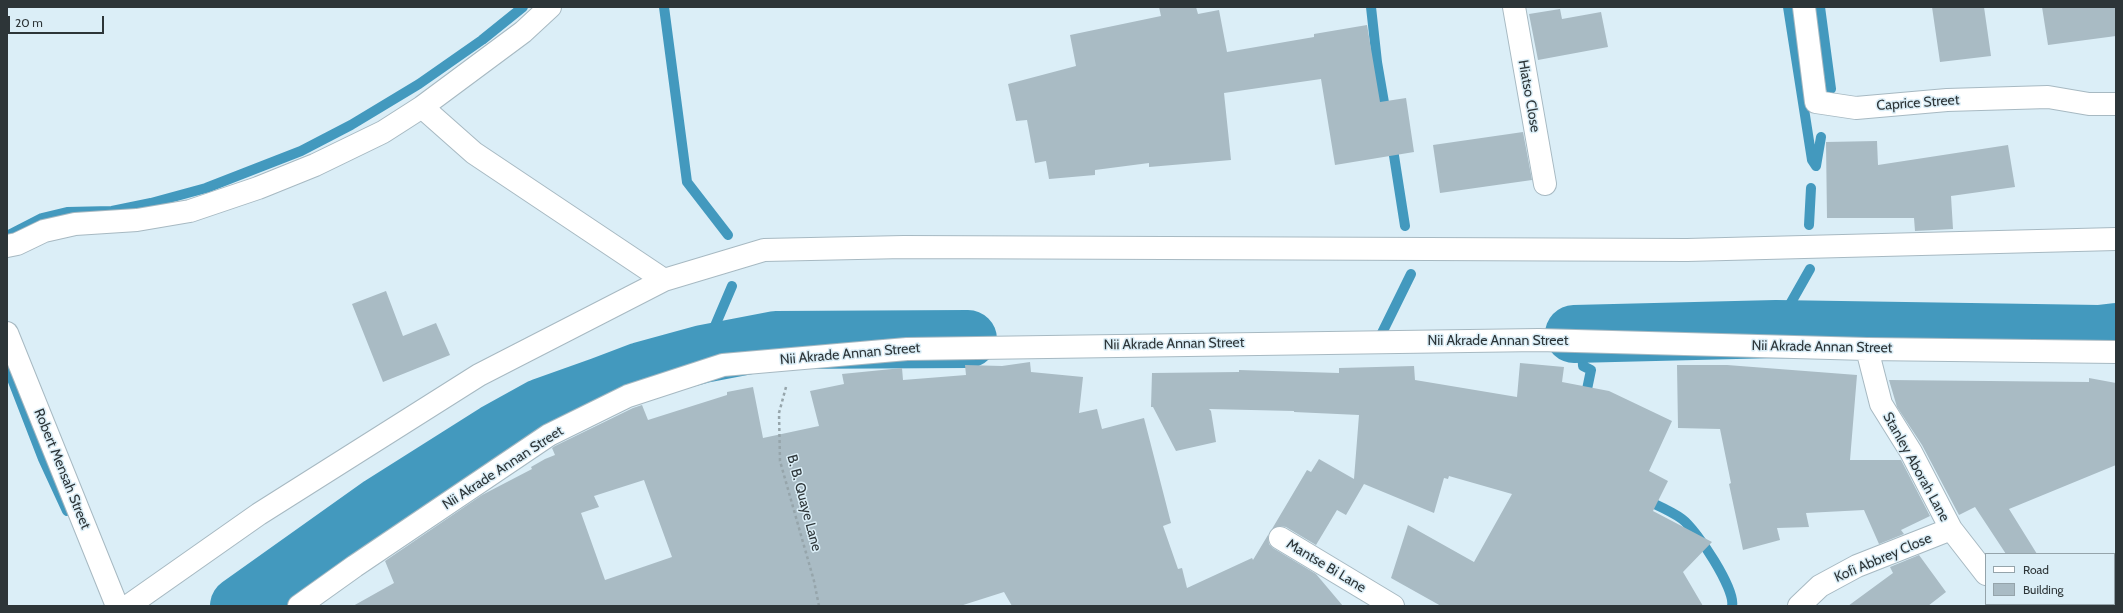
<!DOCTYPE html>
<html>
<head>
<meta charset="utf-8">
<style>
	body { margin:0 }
	#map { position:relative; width:2123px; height:613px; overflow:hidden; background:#dbeef7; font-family:Cabin,sans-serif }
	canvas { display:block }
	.frame { position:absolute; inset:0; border:8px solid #2d3538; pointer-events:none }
	.legend { position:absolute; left:1985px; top:553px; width:130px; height:52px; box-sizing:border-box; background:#dbeef7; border:1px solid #95a4ab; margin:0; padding:5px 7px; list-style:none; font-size:12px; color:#2d3538 }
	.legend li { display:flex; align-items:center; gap:8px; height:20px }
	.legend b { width:20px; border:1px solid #95a4ab }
	.scale { position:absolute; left:8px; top:16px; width:96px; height:18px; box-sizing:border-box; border:2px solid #2d3538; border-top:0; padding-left:5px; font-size:12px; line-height:14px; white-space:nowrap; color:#2d3538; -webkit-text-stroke:3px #dbeef7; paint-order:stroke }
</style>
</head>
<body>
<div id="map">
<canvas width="2123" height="613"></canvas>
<div class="frame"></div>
<ul class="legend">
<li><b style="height:5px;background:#fff"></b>Road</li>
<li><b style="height:11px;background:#a9bbc4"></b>Building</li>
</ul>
<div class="scale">20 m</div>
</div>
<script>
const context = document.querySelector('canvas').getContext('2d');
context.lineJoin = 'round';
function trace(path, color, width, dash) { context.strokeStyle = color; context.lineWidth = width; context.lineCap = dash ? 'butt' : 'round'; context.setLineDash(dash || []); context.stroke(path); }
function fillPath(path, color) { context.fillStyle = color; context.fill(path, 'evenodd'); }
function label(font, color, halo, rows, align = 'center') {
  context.font = font + ' Cabin,sans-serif'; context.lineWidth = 3; context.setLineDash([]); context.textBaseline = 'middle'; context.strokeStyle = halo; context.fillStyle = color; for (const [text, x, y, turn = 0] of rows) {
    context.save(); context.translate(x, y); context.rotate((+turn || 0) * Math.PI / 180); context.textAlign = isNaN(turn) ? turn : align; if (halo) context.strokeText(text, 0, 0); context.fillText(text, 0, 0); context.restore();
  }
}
trace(new Path2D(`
	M 664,7 L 687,182 L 728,235
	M 1371,7 L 1377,62 L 1386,114
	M 1788,7 L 1812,160 L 1816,166
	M 1820,7 L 1831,89
	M 1392,143 L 1405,226
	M 1816,166 L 1821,137
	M 1809,225 L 1811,188
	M 7,236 L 42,218 L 67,212 L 112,211 L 151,203 L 206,188 L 301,151 L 351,125 L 419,84 L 482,40 L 523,7
	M 1776,329 L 1810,269
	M 1563,332 L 1581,329 L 1583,366 L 1591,370 L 1585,399
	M 1379,339 L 1411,274
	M 703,354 L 732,286
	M 7,366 L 43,459 L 67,511
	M 1644,499 C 1656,505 1671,511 1682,519 C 1697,530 1736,590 1732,606`), '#4399be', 10);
trace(new Path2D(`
	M 1574,334 L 1776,329 L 2099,334 L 2116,332
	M 239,606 L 381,505 L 495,433 L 542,407 L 601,386 L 641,371 L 703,354 L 776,340 L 968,339`), '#4399be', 58);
fillPath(new Path2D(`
	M 1159,7 L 1196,7 L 1198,14 L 1219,10 L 1227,52 L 1314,37 L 1314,34 L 1367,25 L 1380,102 L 1406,98 L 1414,152 L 1335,165 L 1321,79 L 1224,93 L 1231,160 L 1149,167 L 1149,163 L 1095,170 L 1095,175 L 1049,179 L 1046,161 L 1035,163 L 1027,120 L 1016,121 L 1008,84 L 1076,66 L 1070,35 L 1161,16 Z
	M 1932,7 L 1984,7 L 1991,56 L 1940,62 Z
	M 2042,7 L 2116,7 L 2116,36 L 2048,45 Z
	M 1560,9 L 1562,19 L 1601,12 L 1608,47 L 1538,60 L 1529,14 Z
	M 1523,132 L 1532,180 L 1440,193 L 1433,145 Z
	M 1877,141 L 1878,165 L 2008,145 L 2015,187 L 1951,196 L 1953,229 L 1915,231 L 1914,218 L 1827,218 L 1826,142 Z
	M 386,291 L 403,336 L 436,323 L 450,355 L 383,382 L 352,304 Z
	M 1030,362 L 1031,372 L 1083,377 L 1079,413 L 1097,409 L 1102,429 L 1144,418 L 1171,523 L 1163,526 L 1178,569 L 1182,568 L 1187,588 L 1252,558 L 1253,560 L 1268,535 L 1269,544 L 1273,548 L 1316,574 L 1343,606 L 1012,606 L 1004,592 L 960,606 L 353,606 L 394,583 L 385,561 L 482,495 L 532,469 L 531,467 L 545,459 L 555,455 L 552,448 L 555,446 L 633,408 L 642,405 L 648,420 L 727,395 L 727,392 L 753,387 L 763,438 L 819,426 L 810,391 L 844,384 L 842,374 L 902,368 L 903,380 L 966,375 L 965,365 L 1002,366 ZM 644,480 L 672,557 L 605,580 L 581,513 L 599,507 L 594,496 Z
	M 1520,363 L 1564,367 L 1562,382 L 1609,391 L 1672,421 L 1649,471 L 1668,481 L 1653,511 L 1712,542 L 1683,572 L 1703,606 L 1441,606 L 1391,578 L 1408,525 L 1474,562 L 1512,494 L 1449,476 L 1448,479 L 1444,478 L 1434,513 L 1364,484 L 1346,515 L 1337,510 L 1316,545 L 1286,527 L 1280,526 L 1272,529 L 1307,470 L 1311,472 L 1319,459 L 1354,479 L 1359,415 L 1294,412 L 1294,411 L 1209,409 L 1211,411 L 1216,442 L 1176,451 L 1153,407 L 1151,407 L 1152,373 L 1239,372 L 1239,370 L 1339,373 L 1339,368 L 1414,366 L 1415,380 L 1517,397 Z
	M 1677,365 L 1727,365 L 1857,375 L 1850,460 L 1901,460 L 1930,516 L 1901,530 L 1904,534 L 1879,544 L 1864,510 L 1806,513 L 1809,527 L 1777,528 L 1780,540 L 1743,550 L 1729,484 L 1731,483 L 1720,429 L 1678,428 Z
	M 2089,378 L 2116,383 L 2116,465 L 2009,509 L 2037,554 L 2006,554 L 1975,507 L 1959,515 L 1922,445 L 1897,407 L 1889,380 L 2089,382 Z
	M 1919,555 L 1946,592 L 1928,606 L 1848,606 L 1893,573 L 1890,567 Z`), '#a9bbc4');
const minor = new Path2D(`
	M 1514,7 L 1545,184
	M 1804,7 L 1816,102 L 1856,108 L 1947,100 L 2048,97 L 2089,104 L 2116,104
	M 422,107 L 474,153 L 664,280
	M 7,246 L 17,244 L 44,231 L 75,224 L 137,220 L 190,211 L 258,188 L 315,165 L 383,132 L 422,107 L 523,32 L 550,7
	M 7,333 L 117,606
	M 1867,349 L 1881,404 L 1911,452 L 1951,529 L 1986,574
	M 1280,538 L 1393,606
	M 2009,604 L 2010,606
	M 128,606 L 259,514 L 479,375 L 664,280 L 764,250 L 904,247 L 1687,250 L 2116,239
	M 299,606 L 355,566 L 549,435 L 628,396 L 723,365 L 907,349 L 1539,340 L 1867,349 L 2116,352
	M 1799,606 L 1820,586 L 1857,566 L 1951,529`);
trace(minor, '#a7b9c2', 24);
trace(new Path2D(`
	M 786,387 L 779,413 L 780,461 L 814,581 L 819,606`), '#96a5ab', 2.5, [3, 3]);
trace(minor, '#fff', 22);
label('14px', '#2d3538', '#dbeef7', [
	["Hiatso Close",1529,96,80],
	["Caprice Street",1918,103,-4],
	["Nii Akrade Annan Street",1498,341],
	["Nii Akrade Annan Street",1174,344,-1],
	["Nii Akrade Annan Street",1822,347,1],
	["Nii Akrade Annan Street",850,354,-5],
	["Stanley Aborah Lane",1916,467,61],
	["Nii Akrade Annan Street",503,468,-33],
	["Robert Mensah Street",62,469,68],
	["B. B. Quaye Lane",804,503,75],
	["Kofi Abbrey Close",1883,558,-23],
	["Mantse Bi Lane",1326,566,31]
]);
</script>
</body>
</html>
